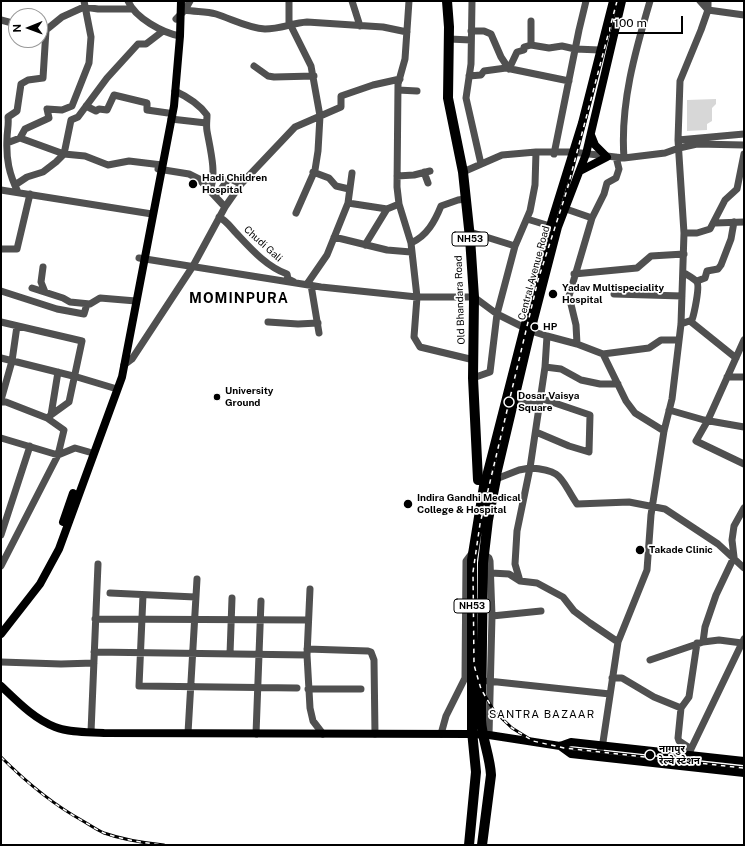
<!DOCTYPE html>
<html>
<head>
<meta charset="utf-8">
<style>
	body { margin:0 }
	#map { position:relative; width:745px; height:846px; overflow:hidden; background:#fff; font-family:"Public Sans",sans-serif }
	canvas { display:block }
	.frame { position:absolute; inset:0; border:2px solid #000; pointer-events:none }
	.north { position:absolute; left:8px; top:8px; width:40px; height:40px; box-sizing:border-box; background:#fff; border:1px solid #999; border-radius:50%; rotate:269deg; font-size:11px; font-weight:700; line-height:16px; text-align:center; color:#000 }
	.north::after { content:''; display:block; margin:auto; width:14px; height:18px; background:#000; clip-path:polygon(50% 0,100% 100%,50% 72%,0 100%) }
	.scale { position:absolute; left:607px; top:16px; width:76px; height:18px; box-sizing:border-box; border:2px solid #000; border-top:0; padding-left:5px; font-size:12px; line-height:14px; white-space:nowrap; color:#000; -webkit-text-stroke:3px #fff; paint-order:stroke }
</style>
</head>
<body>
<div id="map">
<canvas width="745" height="846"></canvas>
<div class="frame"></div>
<div class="north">N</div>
<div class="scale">100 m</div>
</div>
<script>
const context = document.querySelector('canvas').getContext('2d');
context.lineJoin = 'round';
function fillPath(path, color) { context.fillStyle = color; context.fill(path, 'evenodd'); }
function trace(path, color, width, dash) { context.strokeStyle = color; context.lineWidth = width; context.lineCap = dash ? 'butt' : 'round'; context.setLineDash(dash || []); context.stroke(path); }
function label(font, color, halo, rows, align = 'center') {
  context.font = font + ' "Public Sans","Noto Sans Devanagari",sans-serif'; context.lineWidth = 3.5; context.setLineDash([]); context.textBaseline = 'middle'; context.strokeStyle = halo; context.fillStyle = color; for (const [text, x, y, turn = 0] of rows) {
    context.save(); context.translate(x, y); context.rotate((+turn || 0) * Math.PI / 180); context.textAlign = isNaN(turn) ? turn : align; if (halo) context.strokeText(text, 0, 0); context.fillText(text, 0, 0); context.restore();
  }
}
fillPath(new Path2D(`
	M 716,99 L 716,104 L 712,108 L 712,121 L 707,124 L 707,130 L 687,131 L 687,100 Z`), '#d7d7d7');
trace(new Path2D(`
	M 128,1 C 135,18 163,33 180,36
	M 289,1 L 289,22 L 311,66 L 320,116 L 318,151 L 315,170 L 296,213
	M 352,1 L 360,26
	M 409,1 L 405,59 L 398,84 L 397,187 L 399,204 L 411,243 L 417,297 L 414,337 L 420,347 L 474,360
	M 472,1 L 471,64 L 466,98 L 481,164
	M 700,1 L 708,10 L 744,15
	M 185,10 C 195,12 206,11 216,14 C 232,19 248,28 265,29 C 280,29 293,23 307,22 L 383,27 L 407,32
	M 176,19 L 185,10 L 190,1
	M 1,20 L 16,24
	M 531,21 L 531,45 L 549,48 L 562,46 L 575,49 L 600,50
	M 471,31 L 484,31 L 491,34 L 501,57 L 509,69 L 517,52 L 524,50 L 524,47 L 531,45
	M 449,39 L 471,40
	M 254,66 L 268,76 L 274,77 L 314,76
	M 469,76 L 481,75 L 484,71 L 506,68 L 569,81
	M 398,90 L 417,91
	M 175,91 C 188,97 199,104 207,115 C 207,121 206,125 207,131 C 210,148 217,174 210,190
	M 86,106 L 96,111 L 99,109 L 107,110 L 114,95 L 147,103 L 147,110 L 168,113
	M 171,119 L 206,123
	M 20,138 L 25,129 L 49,118 L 47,109 L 62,110 L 72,106 L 89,63 L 91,37 L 84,1
	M 678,140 L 744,134
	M 7,143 L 20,138 L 64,154 L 71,120 L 78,117 L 107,78 L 138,44 L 146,44 L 163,31
	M 554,154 L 579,30 L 586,1
	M 624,158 L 665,153 L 679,148 L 697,144 L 744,145
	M 313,172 L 329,178 L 336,186 L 349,189
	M 424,172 L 428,183
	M 463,172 L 502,155 L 536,152
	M 397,176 L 414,175 L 430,171
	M 15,185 L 27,177 L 43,172 L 56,162 L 64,154 L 85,156 L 108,165 L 129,161 L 162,165
	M 1,190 L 152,214
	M 18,192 C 9,174 6,159 7,139 C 7,131 9,125 8,117 L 17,111 L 21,84 L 28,80 L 43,78 L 46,30 L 62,17 L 84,7 L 98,9 L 132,9
	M 216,196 L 229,178 L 241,184
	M 348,203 L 387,209
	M 225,207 L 241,184 L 295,127 L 341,107 L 341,96 L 373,85 L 400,79
	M 219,217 C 227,221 231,228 237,234 C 251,249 267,267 287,274 L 288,279 L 294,282
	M 592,218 L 604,194 L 607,183 L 616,178 L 619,169 L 616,157
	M 527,219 L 550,226
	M 715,223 L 744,222
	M 470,232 L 515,246
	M 684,233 L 697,233 L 710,229 L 725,200 L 737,189 L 744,154
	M 334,237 L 387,250 L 411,252
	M 411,243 C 427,236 435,221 441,206 L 458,200 L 465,199
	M 365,245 L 387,209 L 399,204
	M 1,249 L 17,249 L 30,194
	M 139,258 L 321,287 L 417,297 L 474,297 L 497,314 L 531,331 L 547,336 L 545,367 L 530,468 L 519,470 L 496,479
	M 43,267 L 41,282 L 45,292
	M 574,274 L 637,268 L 651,256 L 684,254
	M 697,281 L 705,278 L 707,271 L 718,269 L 721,265 L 731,239 L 734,222
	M 307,284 L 327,255 L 348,203 L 352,173
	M 311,285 L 319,333
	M 32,288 L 63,298 L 70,302 L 90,304 L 100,298 L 136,301
	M 1,291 L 57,309 L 84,314 L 87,304
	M 614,294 L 682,296
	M 690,321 L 736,358
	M 1,322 L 82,341 L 69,402 L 51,415
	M 268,322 L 298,324 L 318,323
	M 681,324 L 692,320 C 694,314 700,287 697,282 C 694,278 687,275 683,272
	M 547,336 L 577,344 L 576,325 L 569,296 L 592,218 L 566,209
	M 744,340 L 708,420 L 696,441 L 744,464
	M 577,344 L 603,354 L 626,401 L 635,413 L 664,431
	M 603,354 L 649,348 L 661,340 L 679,340
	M 1,358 L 77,377 L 117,389
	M 124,365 L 132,359 L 193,266 L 225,207 L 199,179 L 189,174 L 158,169
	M 545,367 L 561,369 L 581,380 L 600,384 L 618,384
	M 727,377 L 744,377
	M 473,378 L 490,372 L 497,314 L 515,246 L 530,211 L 535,185 L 536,152 L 572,152 L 624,158 C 620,104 635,52 650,1
	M 1,400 L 12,361 L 17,326
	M 1,402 L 6,402 L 47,418 L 51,415 L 58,372
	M 514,402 L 539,405
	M 669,410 L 704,420 L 744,427
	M 536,432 L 569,446 L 589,452 L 590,415 L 540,398
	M 1,438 L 58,455 L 75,448 L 89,452
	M 1,535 L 30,446
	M 484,554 L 489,558 L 490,561 L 492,616 L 489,735
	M 1,566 L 58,455 L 64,430 L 47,418
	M 491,573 L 509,574 L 520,581 L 537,583 L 563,597 L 574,611 L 590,623 L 618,642
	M 520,581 L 515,564 L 517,531 L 530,468 C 564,470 560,479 577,504 L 629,502 L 665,509 L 718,544 L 744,568
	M 310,589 L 307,655 L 310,708 L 313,721 L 323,734
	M 110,593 L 195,597
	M 143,595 L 139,686 L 297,688
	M 492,616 L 541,611
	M 95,619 L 308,620
	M 703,642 L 705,627 L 716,595 L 734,557 L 732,540 L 734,526 L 744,508
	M 307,649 L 368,651 L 371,652 L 374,660 L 375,734
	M 94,652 L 307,655
	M 230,654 L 232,598
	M 650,660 L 703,642 L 719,640 L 742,643 L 744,639
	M 1,662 L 61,664 L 94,663
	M 612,678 L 622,678 L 654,697 L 681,708 L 678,738 L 679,741 L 691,749
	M 488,681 L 610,694
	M 308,689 L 361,689
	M 681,708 L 689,697 L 697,643
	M 91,732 L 98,564
	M 188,733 L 197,579
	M 256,734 L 261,601
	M 441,734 L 446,716 L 465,678 L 466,561 L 472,553
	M 598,757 L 603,742 L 618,642 L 647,570 L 651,515 L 664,431 L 672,399 L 681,324 L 684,233 L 678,140 L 680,81 L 701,30 L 708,10 L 708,1
	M 685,766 L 691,749 L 742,643 L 744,644`), '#505050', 7);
trace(new Path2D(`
	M 580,171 L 607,157 L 595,145 L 591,135
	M 496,479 L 531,331 L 558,227 L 586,154 L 622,1
	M 485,480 L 550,226 L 582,123 L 613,1
	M 63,522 L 73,493
	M 1,634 L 40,584 L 59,549 L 122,377 L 174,106 L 180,36 L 181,1
	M 1,686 C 17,701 34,719 55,727 C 70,733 89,732 104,733 L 471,734 L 489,735 L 560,746 L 571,742 L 744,761
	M 560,746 L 571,754 L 744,773`), '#000', 8);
trace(new Path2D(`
	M 447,1 L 449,27 L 448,98 L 463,172 L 470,238 L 474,297 L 473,378 L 478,480 L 496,479 L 488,520 L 483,563 L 481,720 C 482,739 490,756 491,775 L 482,845
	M 469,845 L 476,772 L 472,731 L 472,560 L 485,480`), '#000', 10);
const rail = new Path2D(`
	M 617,1 L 567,190 L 538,280 L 480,524 L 473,572 L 474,665 L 481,689 L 494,711 L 512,728 L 533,741 L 564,748 L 744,768
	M 1,757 C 26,782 52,804 83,821 C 90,825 97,830 104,833 C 124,840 144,843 164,845`);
trace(rail, '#000', 3);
trace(rail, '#fff', 1.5, [4.5]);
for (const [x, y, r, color] of [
	[193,184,5,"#000"],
	[553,294,5,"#000"],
	[535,327,4,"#000"],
	[217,397,4,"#000"],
	[509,402,5,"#000"],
	[408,504,5,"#000"],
	[640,550,5,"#000"],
	[650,755,5,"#000"]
]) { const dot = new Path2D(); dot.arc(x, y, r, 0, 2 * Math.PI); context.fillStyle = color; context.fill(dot); trace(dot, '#fff', 1.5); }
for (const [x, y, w] of [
	[470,239,36],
	[472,606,36]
]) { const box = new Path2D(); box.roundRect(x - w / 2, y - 7, w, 14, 3); context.fillStyle = '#fff'; context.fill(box); trace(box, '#000', 1); }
label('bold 9px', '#000', null, [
	["NH53",470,239],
	["NH53",472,606]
]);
label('bold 10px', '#000', '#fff', [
	["Hadi Children",202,178],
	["Hospital",202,190],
	["Yadav Multispeciality",562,288],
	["Hospital",562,300],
	["HP",543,327],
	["University",225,391],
	["Ground",225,403],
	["Dosar Vaisya",518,396],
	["Square",518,408],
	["Indira Gandhi Medical",417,498],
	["College & Hospital",417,510],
	["Takade Clinic",649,550],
	["नागपुर",659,749],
	["रेल्वे स्टेशन",659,761]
], 'left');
label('10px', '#000', '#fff', [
	["Chudi Gali",263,244,42],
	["Central Avenue Road",534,273,-75],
	["Old Bhandara Road",460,300,-92]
]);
context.letterSpacing = '1px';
label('11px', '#000', '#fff', [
	["SANTRA BAZAAR",542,715]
]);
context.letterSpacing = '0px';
context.letterSpacing = '1px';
label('bold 14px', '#000', '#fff', [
	["MOMINPURA",239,299]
]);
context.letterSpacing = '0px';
</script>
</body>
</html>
